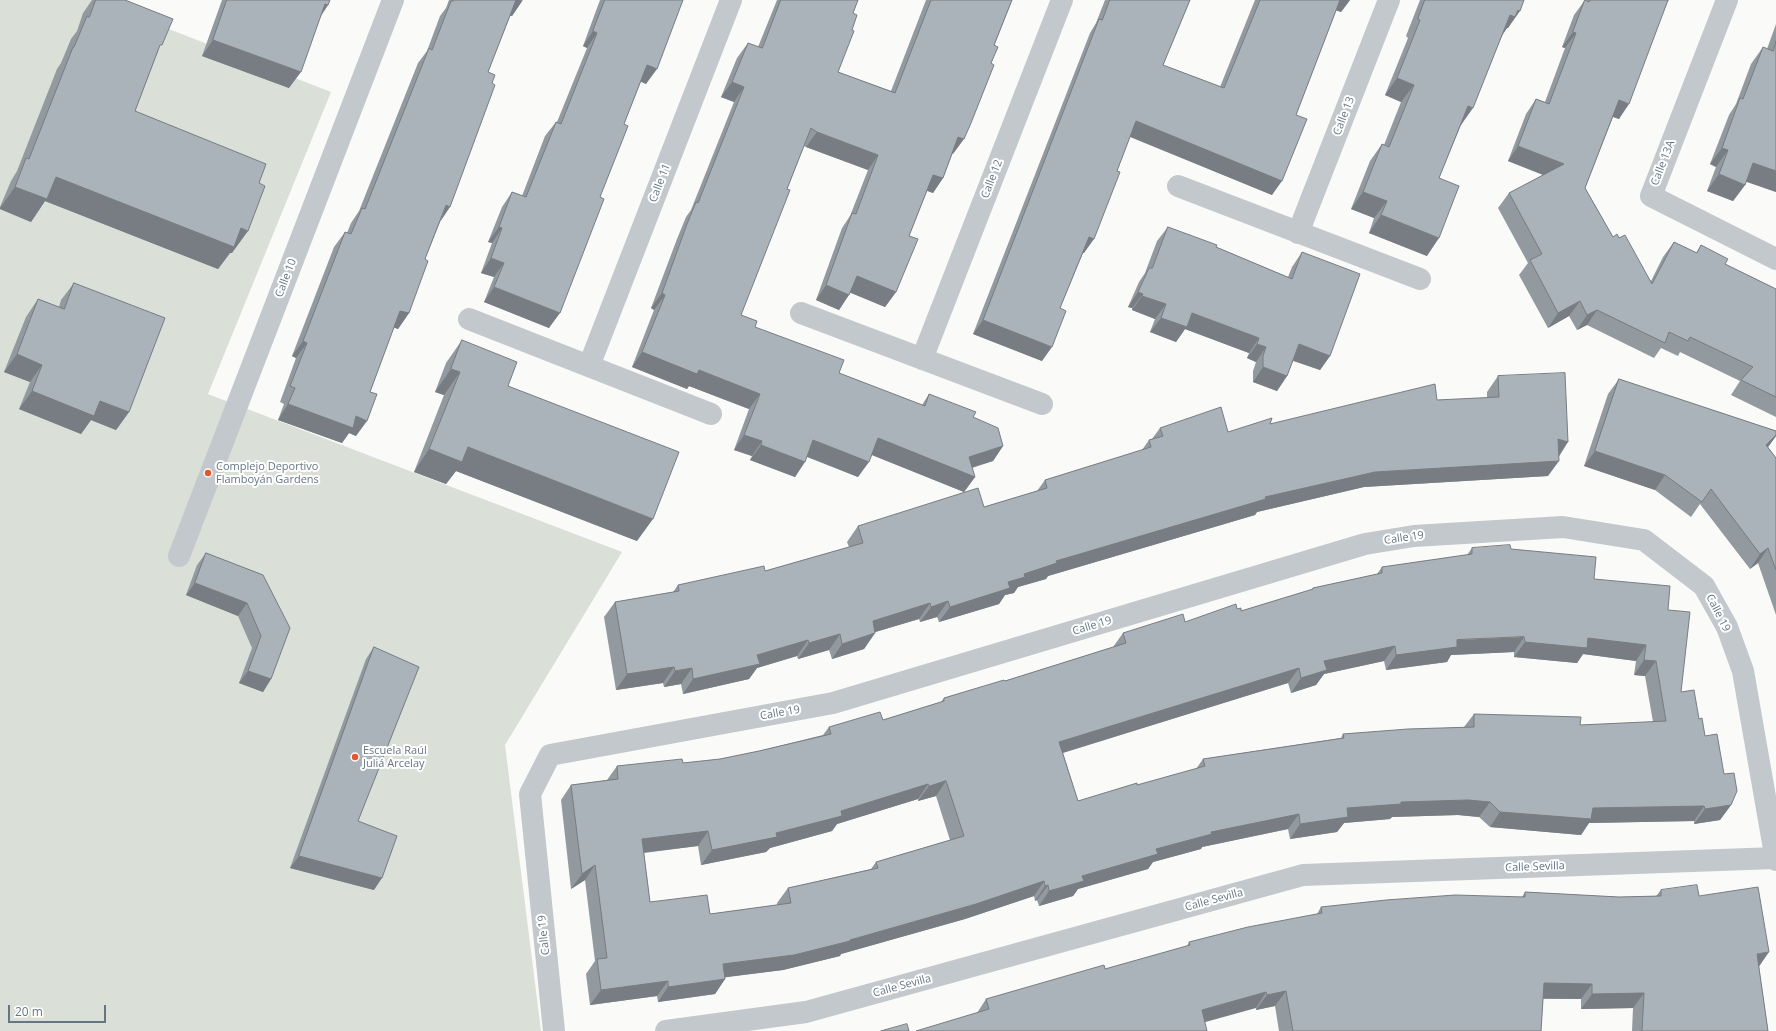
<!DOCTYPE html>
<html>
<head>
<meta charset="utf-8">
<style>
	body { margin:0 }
	#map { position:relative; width:1776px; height:1031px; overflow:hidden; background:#fafaf8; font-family:"Open Sans",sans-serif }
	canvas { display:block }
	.scale { position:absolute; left:8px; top:1005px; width:98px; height:18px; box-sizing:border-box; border:2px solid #657683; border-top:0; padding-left:5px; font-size:12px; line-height:14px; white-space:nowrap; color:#657683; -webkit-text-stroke:3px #fff; paint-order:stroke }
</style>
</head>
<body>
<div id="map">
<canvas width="1776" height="1031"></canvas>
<div class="scale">20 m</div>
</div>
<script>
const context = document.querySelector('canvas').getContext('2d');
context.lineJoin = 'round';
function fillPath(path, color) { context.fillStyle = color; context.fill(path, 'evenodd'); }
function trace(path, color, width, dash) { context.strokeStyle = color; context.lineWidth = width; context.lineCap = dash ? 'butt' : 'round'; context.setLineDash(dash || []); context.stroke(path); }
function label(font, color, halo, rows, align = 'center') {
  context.font = font + ' "Open Sans",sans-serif'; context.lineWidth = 4; context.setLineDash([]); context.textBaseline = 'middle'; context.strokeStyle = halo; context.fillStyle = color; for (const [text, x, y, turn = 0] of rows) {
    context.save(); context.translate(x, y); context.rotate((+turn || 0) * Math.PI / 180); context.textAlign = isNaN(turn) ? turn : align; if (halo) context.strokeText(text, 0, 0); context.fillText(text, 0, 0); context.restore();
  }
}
fillPath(new Path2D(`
	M 0,0 L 94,0 L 331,92 L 208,394 L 622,552 L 505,745 L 541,1031 L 0,1031 Z`), '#dadfd7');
trace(new Path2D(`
	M 1727,0 L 1651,196 L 1776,259
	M 1178,186 L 1420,279
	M 1298,233 L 1389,0
	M 801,313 L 1042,404
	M 469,319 L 711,414
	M 922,359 L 1062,0
	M 589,366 L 731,0
	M 179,556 L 393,0
	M 554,1031 L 530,794 L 550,755 L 833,703 L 1365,544 L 1414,536 L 1563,527 L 1644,540 L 1704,586 L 1727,627 L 1743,671 L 1776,860
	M 666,1031 L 806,1012 L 1303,875 L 1776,858`), '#c3c8cc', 22);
fillPath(new Path2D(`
	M 92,0 L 125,0 L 158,51 L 135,111 L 232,253 L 230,253 L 218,269 L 45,201 L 31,222 L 0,209 L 0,207 L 11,181 L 17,171 L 57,69 L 61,63 L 71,39 L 77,31 L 83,13 Z
	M 222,0 L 330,0 L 328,5 L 321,16 L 289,88 L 202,56 Z
	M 449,0 L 523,0 L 512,16 L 510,16 L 488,72 L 440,222 L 425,259 L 409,313 L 398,329 L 394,327 L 370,392 L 356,436 L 349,433 L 342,443 L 278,420 L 284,404 L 280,402 L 296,358 L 292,356 L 334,247 L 345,232 L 347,233 L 351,223 L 359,211 L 418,63 L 427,51 L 440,16 L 446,8 Z
	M 600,0 L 683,0 L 646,84 L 641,81 L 624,124 L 549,328 L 484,302 L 494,277 L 481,273 L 492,243 L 488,242 L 502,207 L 512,192 L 522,196 L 545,136 L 556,122 L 557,122 L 587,48 L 583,46 Z
	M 777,0 L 858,0 L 853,13 L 852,30 L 838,72 L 891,91 L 926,0 L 1012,0 L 943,178 L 933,193 L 927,191 L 909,236 L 896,292 L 885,307 L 850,292 L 839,310 L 816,300 L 842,228 L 850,216 L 868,170 L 806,147 L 804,146 L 787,189 L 741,315 L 755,327 L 839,373 L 922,405 L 929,394 L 973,417 L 1003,446 L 993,461 L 972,468 L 975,477 L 964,492 L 872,455 L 858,477 L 807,457 L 795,477 L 750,460 L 752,456 L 734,450 L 749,409 L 689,386 L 687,389 L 632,367 L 654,310 L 651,308 L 677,239 L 686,217 L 691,210 L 734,102 L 721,97 L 737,58 L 748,43 L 758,47 Z
	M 1105,0 L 1190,0 L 1163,65 L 1220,87 L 1255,0 L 1350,0 L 1341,12 L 1336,10 L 1296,115 L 1272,195 L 1130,137 L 1084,253 L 1083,253 L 1060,308 L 1042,361 L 973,334 L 1090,33 L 1096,23 Z
	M 1420,0 L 1524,0 L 1508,28 L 1507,28 L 1503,34 L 1461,125 L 1439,178 L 1427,256 L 1369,233 L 1374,218 L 1351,209 L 1370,161 L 1382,144 L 1384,145 L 1401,102 L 1385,95 L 1408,38 L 1406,36 Z
	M 1585,0 L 1669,0 L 1667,3 L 1619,119 L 1613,117 L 1585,188 L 1613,237 L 1619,238 L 1651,281 L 1663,257 L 1674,242 L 1696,253 L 1701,245 L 1725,264 L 1776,289 L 1776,417 L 1731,395 L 1740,381 L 1680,352 L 1678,356 L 1661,348 L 1654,358 L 1587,325 L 1577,330 L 1569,316 L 1548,328 L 1519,275 L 1528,263 L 1498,208 L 1509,193 L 1543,175 L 1508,161 L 1526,114 L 1536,99 L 1545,102 L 1565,48 L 1562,47 L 1574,15 Z
	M 1776,24 L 1776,192 L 1746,181 L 1745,185 L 1733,201 L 1707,191 L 1716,167 L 1710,164 L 1729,115 L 1736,104 L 1751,64 L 1763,47 L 1767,49 Z
	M 1168,227 L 1288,277 L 1292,267 L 1302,252 L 1330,356 L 1320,370 L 1293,361 L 1287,376 L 1277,391 L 1253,382 L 1253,371 L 1256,362 L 1247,358 L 1249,353 L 1185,329 L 1176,342 L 1150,332 L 1155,319 L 1132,310 L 1132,308 L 1128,307 L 1139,282 L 1145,273 L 1157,241 Z
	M 74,283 L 129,412 L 116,430 L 91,420 L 81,434 L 19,409 L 30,382 L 4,372 L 26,317 L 38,299 L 59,307 L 61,300 Z
	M 462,340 L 508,386 L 637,541 L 456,471 L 446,484 L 414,472 L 444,395 L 435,392 L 446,363 Z
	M 1498,376 L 1558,456 L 1548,476 L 1364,487 L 1257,512 L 1255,515 L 1048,576 L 1046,579 L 1018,587 L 1014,593 L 1005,595 L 999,604 L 939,622 L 937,617 L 920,622 L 919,619 L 875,632 L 875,633 L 864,649 L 832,659 L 829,650 L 798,659 L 797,656 L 757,668 L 749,679 L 683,694 L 681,684 L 664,687 L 663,683 L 616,690 L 604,617 L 615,602 L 673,592 L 678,585 L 765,571 L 849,547 L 847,542 L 858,526 L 984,507 L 1037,491 L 1045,480 L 1142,450 L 1149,440 L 1152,439 L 1160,428 L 1228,432 L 1270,424 L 1437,400 L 1487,398 L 1487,392 Z
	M 1619,379 L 1776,431 L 1776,436 L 1768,447 L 1776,458 L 1776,615 L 1758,563 L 1750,569 L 1700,504 L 1691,517 L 1655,490 L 1584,466 L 1608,394 Z
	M 1472,548 L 1511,549 L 1594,579 L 1668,610 L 1681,692 L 1699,719 L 1705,736 L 1724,774 L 1731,805 L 1720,820 L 1694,824 L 1694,821 L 1589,823 L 1581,835 L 1490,827 L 1479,817 L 1458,815 L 1392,817 L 1390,819 L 1344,823 L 1337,832 L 1290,839 L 1288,829 L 1202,847 L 1201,849 L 1153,862 L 1148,869 L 1078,889 L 1073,896 L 1039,906 L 1037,900 L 1035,901 L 1034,896 L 965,919 L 841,954 L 840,956 L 783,970 L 725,977 L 725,979 L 715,994 L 658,1002 L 657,996 L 590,1005 L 586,974 L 595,961 L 585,880 L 571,889 L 561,800 L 571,785 L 607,780 L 617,766 L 683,763 L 720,759 L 759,751 L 823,735 L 829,727 L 883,720 L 941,702 L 944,698 L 1005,681 L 1113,647 L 1123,633 L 1185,622 L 1237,609 L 1241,611 L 1311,590 L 1313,588 L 1377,574 L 1382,567 L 1467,555 ZM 1514,652 L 1514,657 L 1577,663 L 1583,654 L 1636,661 L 1634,675 L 1645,676 L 1653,722 L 1580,725 L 1474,714 L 1464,727 L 1343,734 L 1341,738 L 1203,759 L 1196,769 L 1078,801 L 1063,753 L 1288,683 L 1291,693 L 1316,685 L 1324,674 L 1384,661 L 1386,670 L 1447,662 L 1451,655 ZM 936,796 L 950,840 L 876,862 L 871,869 L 788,888 L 777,903 L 777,905 L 710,914 L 650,902 L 644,853 L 698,846 L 701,865 L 766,852 L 770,848 L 832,831 L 837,824 L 918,799 L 918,801 Z
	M 206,553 L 263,575 L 271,679 L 263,692 L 239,683 L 252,648 L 238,616 L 186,595 L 197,565 Z
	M 374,647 L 358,821 L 374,890 L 290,868 L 366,659 Z
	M 1661,890 L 1699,896 L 1759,967 L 1768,1031 L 1632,1031 L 1633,1008 L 1581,1009 L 1581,999 L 1543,999 L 1541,1031 L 1279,1031 L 1275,1006 L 1256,1010 L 1256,1008 L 977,1013 L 986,999 L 1105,969 L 1187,946 L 1189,942 L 1317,914 L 1321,907 L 1522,897 L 1525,892 L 1619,897 L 1656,896 Z`), '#929a9f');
fillPath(new Path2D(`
	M 515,0 L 520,0 L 522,1 L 512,16 L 505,14 Z
	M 1338,0 L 1350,0 L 1341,12 L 1332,9 Z
	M 325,4 L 328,5 L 317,21 Z
	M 1518,10 L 1520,11 L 1508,28 L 1507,28 L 1503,34 L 1510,15 Z
	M 593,31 L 597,33 L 587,48 L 583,46 Z
	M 1573,32 L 1576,33 L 1565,48 L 1562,47 Z
	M 213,40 L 301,72 L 289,88 L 202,56 Z
	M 647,65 L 657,69 L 646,84 L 637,80 Z
	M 1397,78 L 1414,85 L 1401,102 L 1385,95 Z
	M 732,82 L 744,87 L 734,102 L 721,97 Z
	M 1619,100 L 1629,104 L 1619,119 L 1608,115 Z
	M 1468,106 L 1473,108 L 1461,125 L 1456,123 Z
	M 1136,121 L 1282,181 L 1272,195 L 1126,135 Z
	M 817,132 L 878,155 L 868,170 L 806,147 Z
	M 958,137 L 964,139 L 953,154 L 948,152 Z
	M 1518,146 L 1564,164 L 1554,179 L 1508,161 Z
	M 1722,148 L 1728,150 L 1716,167 L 1710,164 Z
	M 1753,163 L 1776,171 L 1776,192 L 1741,180 Z
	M 1719,174 L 1745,185 L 1733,201 L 1707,191 Z
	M 933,175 L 943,178 L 933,193 L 923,189 Z
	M 56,177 L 241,228 L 248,231 L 232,253 L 230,253 L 218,269 L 45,201 L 31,222 L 0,209 L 0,208 L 15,187 Z
	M 1363,192 L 1387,201 L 1374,218 L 1351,209 Z
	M 446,205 L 450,207 L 440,222 Z
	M 1381,215 L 1439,238 L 1427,256 L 1369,233 Z
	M 499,227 L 502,228 L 492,243 L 488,242 Z
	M 1089,237 L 1094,239 L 1084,253 L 1079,251 Z
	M 491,258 L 504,263 L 494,277 L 481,273 Z
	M 857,276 L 896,292 L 885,307 L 846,291 Z
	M 826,285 L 849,295 L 839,310 L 816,300 Z
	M 494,287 L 560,313 L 549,328 L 484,302 Z
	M 1138,292 L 1143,294 L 1132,308 L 1128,307 Z
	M 662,293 L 665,295 L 654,310 L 651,308 Z
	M 1142,296 L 1166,304 L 1155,319 L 1132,310 Z
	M 1580,301 L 1569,316 L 1548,328 L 1558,313 Z
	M 1597,310 L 1587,325 L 1577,330 L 1587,315 Z
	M 400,311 L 409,313 L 398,329 L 389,326 Z
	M 1192,313 L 1259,338 L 1249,353 L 1185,329 L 1176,342 L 1150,332 L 1161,318 Z
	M 983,320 L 1052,347 L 1042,361 L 973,334 Z
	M 303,341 L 307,343 L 296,358 L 292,356 Z
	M 1257,344 L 1266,347 L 1256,362 L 1247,358 Z
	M 1299,344 L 1330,356 L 1320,370 L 1289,359 Z
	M 642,352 L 699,370 L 760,394 L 749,409 L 689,386 L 687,389 L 632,367 Z
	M 17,354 L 42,365 L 30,382 L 4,372 Z
	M 1263,367 L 1287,376 L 1277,391 L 1253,382 Z
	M 451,369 L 460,372 L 444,395 L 435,392 Z
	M 32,391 L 100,401 L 129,412 L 116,430 L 91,420 L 81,434 L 19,409 Z
	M 288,404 L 356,416 L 367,421 L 356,436 L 349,433 L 342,443 L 278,420 Z
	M 744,435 L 762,441 L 752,456 L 734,450 Z
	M 1776,435 L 1776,436 L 1768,447 L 1756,460 L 1766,445 Z
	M 878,438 L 969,457 L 1003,446 L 993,461 L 960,471 L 975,477 L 964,492 L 867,453 Z
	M 1558,439 L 1568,442 L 1558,458 Z
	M 813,440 L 869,462 L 858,477 L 803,455 Z
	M 761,445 L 805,462 L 795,477 L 750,460 Z
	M 468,447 L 653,519 L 637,541 L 456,471 L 446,484 L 414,472 L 429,449 Z
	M 1595,451 L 1665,475 L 1655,490 L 1584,466 Z
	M 1559,461 L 1548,476 L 1364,487 L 1257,512 L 1255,515 L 1048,576 L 1046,579 L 1018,587 L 1014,593 L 1005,595 L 999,604 L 939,622 L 950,607 L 1008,582 L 1024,574 L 1056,561 L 1265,497 L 1375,472 Z
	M 1768,548 L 1758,563 L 1750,569 L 1760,554 Z
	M 195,583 L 247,603 L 238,616 L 186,595 Z
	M 948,601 L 937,617 L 920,622 L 931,607 Z
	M 930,603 L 919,619 L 862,636 L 873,621 Z
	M 875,633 L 864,649 L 832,659 L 842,644 Z
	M 840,634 L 829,650 L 798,659 L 809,643 Z
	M 1524,637 L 1514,652 L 1451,655 L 1447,662 L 1386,670 L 1396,655 L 1457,640 Z
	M 1588,638 L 1646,645 L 1636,661 L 1583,654 L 1577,663 L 1514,657 L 1525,642 Z
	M 808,640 L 797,656 L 757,668 L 749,679 L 683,694 L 693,679 L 757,655 Z
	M 1395,646 L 1384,661 L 1324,674 L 1316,685 L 1291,693 L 1301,678 L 1324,661 Z
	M 1644,660 L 1656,661 L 1645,676 L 1634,675 Z
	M 674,667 L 663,683 L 616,690 L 627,674 Z
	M 692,668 L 681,684 L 664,687 L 675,671 Z
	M 1299,668 L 1288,683 L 1049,757 L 1059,742 Z
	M 248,671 L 271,679 L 263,692 L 239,683 Z
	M 946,781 L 936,796 L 918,801 L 929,786 Z
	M 928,784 L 918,799 L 837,824 L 832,831 L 770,848 L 766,852 L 701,865 L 712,850 L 776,833 L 841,811 Z
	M 1468,800 L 1490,802 L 1479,817 L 1458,815 L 1392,817 L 1390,819 L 1344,823 L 1337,832 L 1290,839 L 1300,824 L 1347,808 L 1401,802 Z
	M 1731,805 L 1720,820 L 1694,824 L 1705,809 Z
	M 1704,806 L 1694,821 L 1589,823 L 1581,835 L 1490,827 L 1500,812 L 1593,808 Z
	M 1299,814 L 1288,829 L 1202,847 L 1201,849 L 1153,862 L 1148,869 L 1078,889 L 1073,896 L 1039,906 L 1049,891 L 1082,876 L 1156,849 L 1211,832 Z
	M 708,831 L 698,846 L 631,854 L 642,839 Z
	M 299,856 L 382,878 L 374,890 L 290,868 Z
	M 595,865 L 585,880 L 571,889 L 582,874 Z
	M 1044,881 L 1034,896 L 965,919 L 841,954 L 840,956 L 783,970 L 712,979 L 723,964 L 850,940 Z
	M 1048,885 L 1037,900 L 1035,901 L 1045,886 Z
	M 1769,952 L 1758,968 L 1757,954 Z
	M 725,979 L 715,994 L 658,1002 L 668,987 Z
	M 668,981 L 657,996 L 590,1005 L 601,990 Z
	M 1544,983 L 1592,984 L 1581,999 L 1533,998 Z
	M 1286,991 L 1275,1006 L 1256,1010 L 1267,995 Z
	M 1266,992 L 1256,1008 L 1191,1026 L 1202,1010 Z
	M 1644,993 L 1633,1008 L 1581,1009 L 1592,994 Z`), '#777d82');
const building = new Path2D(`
	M 96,0 L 125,0 L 173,19 L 162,45 L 160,45 L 135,111 L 266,164 L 259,183 L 265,186 L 248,231 L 241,228 L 234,247 L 56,177 L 47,199 L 15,187 L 26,158 L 29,159 L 73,47 L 74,47 L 87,16 L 89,17 Z
	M 227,0 L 330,0 L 328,5 L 325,4 L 301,72 L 213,40 Z
	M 454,0 L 516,0 L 488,72 L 495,75 L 492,83 L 495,85 L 450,207 L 446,205 L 425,259 L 428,261 L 409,313 L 400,311 L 370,392 L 377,394 L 367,421 L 356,416 L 353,428 L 288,404 L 295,388 L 290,386 L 307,343 L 303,341 L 345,232 L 351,234 L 362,208 L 365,209 L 429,48 L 432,50 L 451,1 L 453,1 Z
	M 605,0 L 683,0 L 657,69 L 647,65 L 624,124 L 628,126 L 600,197 L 604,199 L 560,313 L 494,287 L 504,263 L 491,258 L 502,228 L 499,227 L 512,192 L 526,197 L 556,122 L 561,124 L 597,33 L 593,31 Z
	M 781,0 L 858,0 L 853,13 L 857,15 L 852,30 L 854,31 L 838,72 L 895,93 L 931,0 L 1012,0 L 994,45 L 998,47 L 991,63 L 994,65 L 971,123 L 964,139 L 958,137 L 943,178 L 933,175 L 909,236 L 918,239 L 896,292 L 857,276 L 849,295 L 826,285 L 852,213 L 856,214 L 878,155 L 817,132 L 811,128 L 787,189 L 790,190 L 741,315 L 757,321 L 755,327 L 844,360 L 839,373 L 925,406 L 929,394 L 976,412 L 973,417 L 998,428 L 1003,446 L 969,457 L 975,477 L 878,438 L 869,462 L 813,440 L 805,462 L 761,445 L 762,441 L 744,435 L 760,394 L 699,370 L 697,374 L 642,352 L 665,295 L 662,293 L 687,224 L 696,202 L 698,203 L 744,87 L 732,82 L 748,43 L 762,48 Z
	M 1110,0 L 1190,0 L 1163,65 L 1224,88 L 1260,0 L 1340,0 L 1296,115 L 1307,119 L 1282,181 L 1136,121 L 1117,171 L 1120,172 L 1094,239 L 1089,237 L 1060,308 L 1066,311 L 1052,347 L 983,320 L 1099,19 L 1102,20 Z
	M 1425,0 L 1524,0 L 1520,11 L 1518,10 L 1515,17 L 1510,15 L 1473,108 L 1468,106 L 1439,178 L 1459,186 L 1439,238 L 1381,215 L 1387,201 L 1363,192 L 1382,144 L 1389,147 L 1414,85 L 1397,78 L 1420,20 L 1418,19 Z
	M 1585,0 L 1589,2 L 1590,0 L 1668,0 L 1629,104 L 1619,100 L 1585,188 L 1613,237 L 1617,234 L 1619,238 L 1625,235 L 1652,284 L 1674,242 L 1697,253 L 1701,245 L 1728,259 L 1725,264 L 1776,289 L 1776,397 L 1741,380 L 1753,367 L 1690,337 L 1688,341 L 1669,332 L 1665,343 L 1597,310 L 1587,315 L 1580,301 L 1558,313 L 1530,260 L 1542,254 L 1509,193 L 1564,164 L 1518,146 L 1536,99 L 1549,104 L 1576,33 L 1573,32 Z
	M 1776,41 L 1776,171 L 1753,163 L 1745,185 L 1719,174 L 1728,150 L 1722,148 L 1740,98 L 1743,99 L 1763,47 L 1773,51 Z
	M 1168,227 L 1217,245 L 1216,247 L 1292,279 L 1302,252 L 1360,274 L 1330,356 L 1299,344 L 1287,376 L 1263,367 L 1263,356 L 1266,347 L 1257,344 L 1259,338 L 1192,313 L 1187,327 L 1161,318 L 1166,304 L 1142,296 L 1143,294 L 1138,292 L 1149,268 L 1152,268 Z
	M 74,283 L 165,318 L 129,412 L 100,401 L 94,416 L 32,391 L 42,365 L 17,354 L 38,299 L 64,309 Z
	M 462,340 L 517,362 L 508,386 L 679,452 L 653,519 L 468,447 L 462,462 L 429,449 L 460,372 L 451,369 Z
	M 1565,373 L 1568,442 L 1558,439 L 1559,461 L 1375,472 L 1265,497 L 1266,499 L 1056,561 L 1057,563 L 1024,574 L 1025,577 L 1008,582 L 1010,588 L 950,607 L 948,601 L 931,607 L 930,603 L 873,621 L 875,633 L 842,644 L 840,634 L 809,643 L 808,640 L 757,655 L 760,664 L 693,679 L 692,668 L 675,671 L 674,667 L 627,674 L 615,602 L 679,591 L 678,585 L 764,566 L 765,571 L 863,543 L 858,526 L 978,488 L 984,507 L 1047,488 L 1045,480 L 1151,447 L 1149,440 L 1163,436 L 1160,428 L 1221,407 L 1228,432 L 1272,418 L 1270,424 L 1435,384 L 1437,400 L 1499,397 L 1498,376 Z
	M 1619,379 L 1776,431 L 1776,435 L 1766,445 L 1776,458 L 1776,570 L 1768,548 L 1760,554 L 1711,489 L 1702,502 L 1665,475 L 1595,451 Z
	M 1510,545 L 1511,549 L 1596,557 L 1594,579 L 1670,586 L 1668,610 L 1690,612 L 1681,692 L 1694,690 L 1699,719 L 1702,718 L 1705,736 L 1717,734 L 1724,774 L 1734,773 L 1737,791 L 1731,805 L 1705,809 L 1704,806 L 1593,808 L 1591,819 L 1500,812 L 1490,802 L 1468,800 L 1401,802 L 1401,804 L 1347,808 L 1348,817 L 1300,824 L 1299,814 L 1211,832 L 1212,834 L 1156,849 L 1158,854 L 1082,876 L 1084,881 L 1049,891 L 1048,885 L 1045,886 L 1044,881 L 976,904 L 850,940 L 850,941 L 794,955 L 723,964 L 725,979 L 668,987 L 668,981 L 601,990 L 597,959 L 607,958 L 595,865 L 582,874 L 571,785 L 618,779 L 617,766 L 682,759 L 683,763 L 720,759 L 759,751 L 831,734 L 829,727 L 880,712 L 883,720 L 944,701 L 944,698 L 1004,680 L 1005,681 L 1126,643 L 1123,633 L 1183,614 L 1185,622 L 1236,604 L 1237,609 L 1241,608 L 1241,611 L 1313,589 L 1313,588 L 1382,573 L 1382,567 L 1472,554 L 1472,548 ZM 1524,637 L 1525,642 L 1587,648 L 1588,638 L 1646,645 L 1644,660 L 1656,661 L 1666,721 L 1580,725 L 1581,717 L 1474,714 L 1474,727 L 1408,729 L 1343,734 L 1344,738 L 1203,759 L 1205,766 L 1137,785 L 1137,783 L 1078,801 L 1059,742 L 1299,668 L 1301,678 L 1327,670 L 1324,661 L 1395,646 L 1396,655 L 1457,647 L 1457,640 ZM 946,781 L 964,836 L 876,862 L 878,868 L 788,888 L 791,903 L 710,914 L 707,895 L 650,902 L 642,839 L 708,831 L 712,850 L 777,837 L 776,833 L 842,816 L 841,811 L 928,784 L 929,786 Z
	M 206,553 L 263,575 L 290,628 L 271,679 L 248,671 L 261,636 L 247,603 L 195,583 Z
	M 374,647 L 419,667 L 358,821 L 397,836 L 382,878 L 299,856 Z
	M 1697,885 L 1699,896 L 1758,887 L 1769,952 L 1757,954 L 1768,1031 L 1642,1031 L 1644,993 L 1592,994 L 1592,984 L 1544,983 L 1541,1031 L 1293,1031 L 1286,991 L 1267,995 L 1266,992 L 1202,1010 L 1207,1031 L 916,1031 L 989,1009 L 986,999 L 1104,965 L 1105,969 L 1190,945 L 1189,942 L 1248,927 L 1322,913 L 1321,907 L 1386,900 L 1455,895 L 1525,897 L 1525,892 L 1619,897 L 1661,896 L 1661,890 Z
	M 907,1024 L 909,1031 L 881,1031 Z`);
fillPath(building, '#aab3b9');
trace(building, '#777d82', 1);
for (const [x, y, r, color] of [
	[208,473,4,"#e4572e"],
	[355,757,4,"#e4572e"]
]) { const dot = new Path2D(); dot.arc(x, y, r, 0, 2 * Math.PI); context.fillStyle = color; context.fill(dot); trace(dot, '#fff', 1.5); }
label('11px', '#657683', '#fff', [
	["Calle 13",1344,116,-69],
	["Calle 13A",1663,163,-69],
	["Calle 12",992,179,-69],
	["Calle 11",660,183,-69],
	["Calle 10",286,278,-69],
	["Calle 19",1404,538,-8],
	["Calle 19",1718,613,63],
	["Calle 19",1092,626,-17],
	["Calle 19",780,713,-10],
	["Calle Sevilla",1535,867,-2],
	["Calle Sevilla",1214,900,-15],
	["Calle 19",544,935,-96],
	["Calle Sevilla",902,986,-15]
]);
label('11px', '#657683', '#fff', [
	["Complejo Deportivo",216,467],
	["Flamboyán Gardens",216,480],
	["Escuela Raúl",363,751],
	["Juliá Arcelay",363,764]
], 'left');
</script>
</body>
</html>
